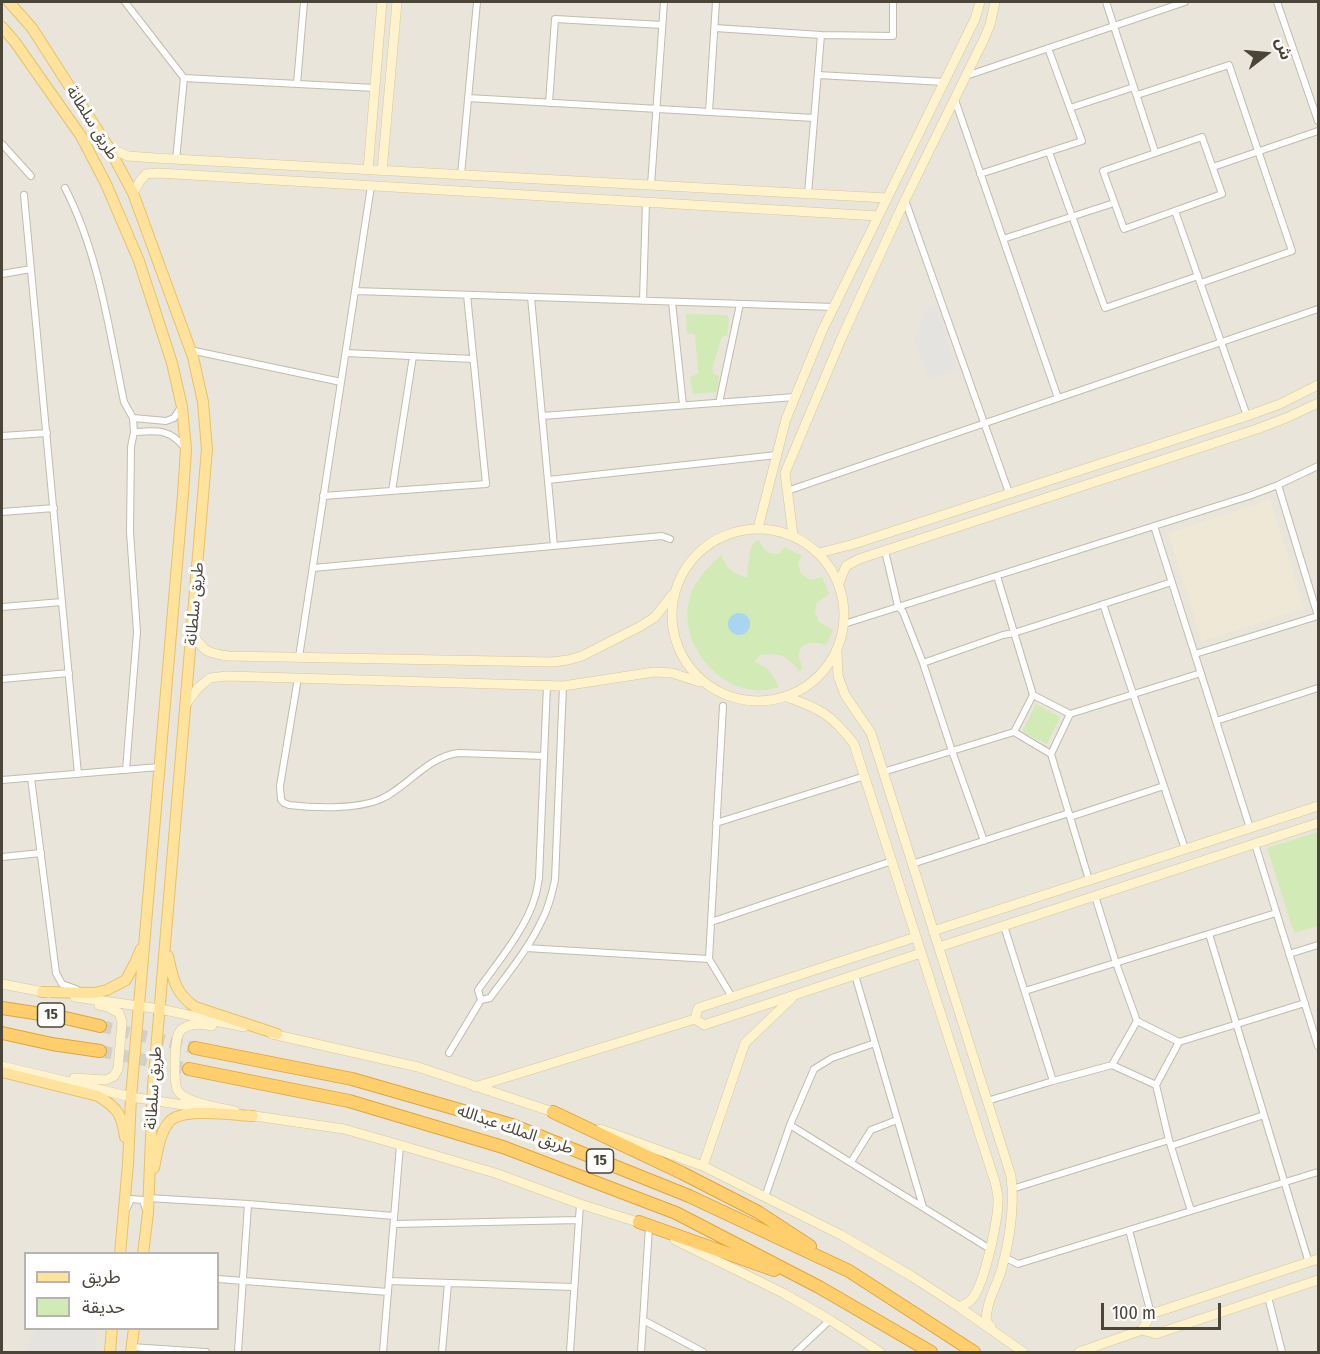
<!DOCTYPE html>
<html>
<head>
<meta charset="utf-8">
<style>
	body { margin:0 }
	#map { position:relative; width:1320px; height:1354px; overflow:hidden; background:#f6f3ec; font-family:"Fira Sans Condensed","Noto Sans Arabic",sans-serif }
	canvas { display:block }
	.frame { position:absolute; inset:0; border:3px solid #4b4439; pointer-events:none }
	.legend { position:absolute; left:24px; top:1252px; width:195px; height:78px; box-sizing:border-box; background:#fff; border:2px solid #b7b4b0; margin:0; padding:8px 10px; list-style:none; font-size:18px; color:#4b4439 }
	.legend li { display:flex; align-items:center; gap:12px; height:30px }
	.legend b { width:30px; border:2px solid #b7b4b0 }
	.north { position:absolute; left:1236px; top:24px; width:60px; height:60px; -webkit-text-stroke:4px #fff; paint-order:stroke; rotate:74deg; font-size:16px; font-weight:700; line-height:24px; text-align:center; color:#4b4439 }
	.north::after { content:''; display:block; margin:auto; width:21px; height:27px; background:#4b4439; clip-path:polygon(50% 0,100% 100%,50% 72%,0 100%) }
	.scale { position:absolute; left:1101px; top:1303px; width:120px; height:27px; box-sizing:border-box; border:3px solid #4b4439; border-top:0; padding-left:8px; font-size:18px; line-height:21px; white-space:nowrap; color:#4b4439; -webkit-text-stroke:4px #fff; paint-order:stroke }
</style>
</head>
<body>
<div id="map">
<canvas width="1320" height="1354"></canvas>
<div class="frame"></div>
<ul class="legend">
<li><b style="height:8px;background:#ffe39c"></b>طريق</li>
<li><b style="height:16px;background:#d2eab5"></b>حديقة</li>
</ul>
<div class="north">ش</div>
<div class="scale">100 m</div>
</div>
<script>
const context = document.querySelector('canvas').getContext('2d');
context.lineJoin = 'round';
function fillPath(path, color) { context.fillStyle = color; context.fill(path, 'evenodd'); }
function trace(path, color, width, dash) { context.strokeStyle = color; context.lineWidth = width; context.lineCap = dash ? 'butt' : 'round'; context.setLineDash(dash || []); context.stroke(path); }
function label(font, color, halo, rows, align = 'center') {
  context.font = font + ' "Fira Sans Condensed","Noto Sans Arabic",sans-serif'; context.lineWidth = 6; context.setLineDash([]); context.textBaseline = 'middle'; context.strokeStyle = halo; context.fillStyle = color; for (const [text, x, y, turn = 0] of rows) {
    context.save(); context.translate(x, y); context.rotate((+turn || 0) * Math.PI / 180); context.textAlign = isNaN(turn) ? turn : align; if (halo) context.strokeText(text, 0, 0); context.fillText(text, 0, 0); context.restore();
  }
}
fillPath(new Path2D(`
	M 2,2 L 1318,2 L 1318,1352 L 2,1352 ZM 26,1254 L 218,1254 L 218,1328 L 26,1328 Z`), '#eae5da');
fillPath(new Path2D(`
	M 1270,500 L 1304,608 L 1202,641 L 1168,533 Z`), '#efe8d6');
fillPath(new Path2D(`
	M 686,314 L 727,315 L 729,319 L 727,336 L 722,336 L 712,369 L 714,374 L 719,376 L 717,392 L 693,394 L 690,377 L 698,374 L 695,334 L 687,334 Z
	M 759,540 C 763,551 768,554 779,554 L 785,547 L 802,556 L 798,563 L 801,574 L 810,580 L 822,577 L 829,594 L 816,604 L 815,613 L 819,622 L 833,630 L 826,645 C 814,641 797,641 799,658 C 800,662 802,665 803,669 L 799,671 C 786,655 781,653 760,655 L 754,662 C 769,667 772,673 779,687 C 726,705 671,643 692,591 C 699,576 709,566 721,555 C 728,570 732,572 747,578 L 750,551 L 754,542 Z
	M 1036,704 L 1060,717 L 1047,744 L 1022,732 Z
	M 1318,832 L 1318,926 L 1294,933 L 1267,848 Z`), '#d2eab5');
fillPath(new Path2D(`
	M 929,305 L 937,307 L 957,369 L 929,379 L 914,339 Z
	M 35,1329 L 97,1329 L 95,1352 L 26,1352 Z`), '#e5e3e0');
fillPath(new Path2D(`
	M728 624a11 11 0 1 1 22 0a11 11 0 1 1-22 0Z`), '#a9d4f2');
trace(new Path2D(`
	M 100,1026 L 195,1048
	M 100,1051 L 189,1069`), '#d4d0c8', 12, [12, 6]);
const street = new Path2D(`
	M 125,2 L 184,78 L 176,160
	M 1106,2 L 1155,152
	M 1277,2 L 1318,121
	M 715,28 L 821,35 L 893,36 L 893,2
	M 818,75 L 944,82
	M 966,76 L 1185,2
	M 184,78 L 375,88
	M 297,84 L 304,2
	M 1137,95 L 1229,65 L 1292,251 L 1201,283
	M 468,98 L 814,118
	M 955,100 L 1058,398
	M 549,103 L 555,19 L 662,25
	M 1070,108 L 1134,87
	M 709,112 L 716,2
	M 1202,137 L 1222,194 L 1124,229 L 1103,171 Z
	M 2,144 L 31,176
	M 1049,152 L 1105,308 L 1198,276
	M 1213,167 L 1318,131
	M 980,174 L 1082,141 L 1048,48
	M 461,175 L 477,2
	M 651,185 L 664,2
	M 65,188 C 99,254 109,330 124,402 L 133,418 L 134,432 L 131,447 L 130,532 L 137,632 L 126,770
	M 808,194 L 821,35
	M 24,195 L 78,774
	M 905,200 L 1009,493
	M 1175,211 L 1247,416
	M 1003,239 L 1114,203
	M 2,274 L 31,269
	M 355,291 L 834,307
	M 531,297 L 554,546
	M 643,301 L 646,202
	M 672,302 L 683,405
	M 190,350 L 341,382
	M 346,353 L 473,359
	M 719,403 L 740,304
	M 542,416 L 795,397
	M 133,418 L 166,421 L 174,418 L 181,407
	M 134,432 C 156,431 169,428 184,447
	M 2,436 L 47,433
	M 548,480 L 777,455
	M 1278,485 L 1318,616
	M 392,491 L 413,356
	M 787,491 L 1318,309
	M 323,496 L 486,484 L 467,295
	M 2,512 L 54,508
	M 1154,526 L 1250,828
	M 885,551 L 898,606 L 903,612 L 923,663 L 952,751 L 984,841
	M 313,568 L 662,536 L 670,539
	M 997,576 L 1033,695
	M 1103,604 L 1185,849
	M 2,607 L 62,602
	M 844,624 L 1249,496 L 1278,485 L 1318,466
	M 1195,654 L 1318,616
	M 299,657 L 371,186
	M 923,663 L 1003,635 L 1014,633 L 1172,582
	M 298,678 L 280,786 L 281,800 L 284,803 L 289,805 C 315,808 362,810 385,797 C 410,784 429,756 459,753 L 544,756
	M 2,679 L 69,673
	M 723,706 L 709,959 L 732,997
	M 1070,714 L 1051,754 L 1014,732 L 1033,695 L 1070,714 L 1201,673
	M 1216,721 L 1318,688
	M 1051,754 L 1089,880
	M 883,772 L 1014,732
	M 31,778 L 56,973 L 62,984 L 76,989
	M 2,780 L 159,767
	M 1070,817 L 1164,786
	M 716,823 L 865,776
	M 1255,844 L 1318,1046
	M 2,857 L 41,853
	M 912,864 L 1069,813
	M 1095,896 L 1116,963 L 1137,1021
	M 711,922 L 892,861
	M 1004,926 L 1053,1081
	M 1209,934 L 1309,1263
	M 526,948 L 709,959
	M 1289,954 L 1318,945
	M 855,975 L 923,1207
	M 1025,991 L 1276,913
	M 481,1000 L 478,990 C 497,963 526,929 535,897 C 537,891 538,884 539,878 L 547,685
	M 1179,1042 L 1156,1085 L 1112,1065 L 1137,1021 L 1179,1042 L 1305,1003
	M 449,1053 L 481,1000 L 490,998 C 508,973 529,948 542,920 C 549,907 552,894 555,880 L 563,686
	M 1156,1085 L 1169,1140 L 1191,1211
	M 987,1101 L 1053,1081 L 1112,1065
	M 790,1125 L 990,1249
	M 1171,1146 L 1264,1115
	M 851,1162 L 871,1130 L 897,1120
	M 1012,1189 L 1169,1140
	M 765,1197 L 790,1125 L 814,1069 L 832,1058 L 875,1043
	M 148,1198 L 248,1204 L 394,1216
	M 127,1208 L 131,1199 L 143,1200 L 145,1207
	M 394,1224 L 579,1220
	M 1129,1230 L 1151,1314
	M 1004,1257 L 1018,1264 L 1318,1172
	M 218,1279 L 388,1292
	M 389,1281 L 574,1287
	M 1268,1297 L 1282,1352
	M 643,1320 L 703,1352
	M 131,1347 L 206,1352
	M 238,1352 L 248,1204
	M 383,1352 L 400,1145
	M 442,1352 L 448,1283
	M 570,1352 L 580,1204
	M 641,1352 L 649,1227
	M 796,1352 L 830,1320`);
const secondary = new Path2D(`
	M 109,148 L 128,156 L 155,158 L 887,198
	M 368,170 L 382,2
	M 382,171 L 397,2
	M 133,193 L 140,181 L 146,174 L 158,173 L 878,216
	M 758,528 L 786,419 L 823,329 L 975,19 L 980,2
	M672 615a86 86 0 1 1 172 0a86 86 0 1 1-172 0Z
	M 793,535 L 785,473 L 842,337 L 905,200 L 984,39 L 990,25 L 995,2
	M 819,553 L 854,544 L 1247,416 L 1280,404 L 1318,385
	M 839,583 L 846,566 L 859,559 L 1257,429 L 1286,418 L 1318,403
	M 192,634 C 205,652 207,653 228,656 L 552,662 L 568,660 L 582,656 L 641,626 L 655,617 L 672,595
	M 837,652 L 838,676 L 845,695 L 871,733 L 1011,1176 C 1015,1208 1010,1238 1002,1268 C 997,1286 986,1302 986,1321 L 991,1327
	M 787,697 C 821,709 832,715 854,744 L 995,1182 C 996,1186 997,1191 998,1196 C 999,1216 985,1285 971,1300 C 968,1303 963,1305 959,1307
	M 186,704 L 198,688 L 210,678 L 227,676 L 563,686 L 654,672 L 672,673 L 700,682
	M 933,931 L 1318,806
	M 939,947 L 1318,823
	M 2,984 L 49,993
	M 75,997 L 160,1009 L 244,1027
	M 695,1019 L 698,1008 L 916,937
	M 695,1019 L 704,1025 L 921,953
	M 212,1026 C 203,1024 192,1023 184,1028 C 181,1029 180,1031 178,1035 C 175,1043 173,1084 178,1091 C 185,1103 221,1108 235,1111
	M 272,1034 L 418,1067 L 559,1114
	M 2,1066 L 131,1097 L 210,1109
	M 74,1078 L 106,1080 L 114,1076 L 118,1069 L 122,1022 L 119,1013 L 108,1007 L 99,1005
	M 475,1087 L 695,1019
	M 248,1115 L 344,1129 L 400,1145 L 495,1173 L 580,1204 L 644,1224
	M 600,1129 L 703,1166 L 841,1235 L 913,1277 L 959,1307 L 1023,1352
	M 703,1166 L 745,1043 L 792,998
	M 675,1240 L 783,1293 L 830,1320 L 880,1352
	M 1142,1330 L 1151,1314 L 1318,1259
	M 1079,1352 L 1142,1330 L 1156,1334 L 1318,1280`);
const primary = new Path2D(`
	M 9,2 L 32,28 L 109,148 L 133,193 L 193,357 L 203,402 L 207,449 L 153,1086 L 148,1213 L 143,1254
	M 2,27 L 15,42 L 81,136 L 106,184 L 139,261 L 172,363 L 182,407 L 186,449 L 183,495 L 131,1097 L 128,1164 L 120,1254
	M 168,956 C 173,979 175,993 195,1007 L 277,1034
	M 42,992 L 95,993 L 107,990 L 126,980 L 135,963 L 141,949
	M 2,1072 L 98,1096 C 118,1108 122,1115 125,1137
	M 154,1168 C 157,1154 159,1134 169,1122 C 182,1107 233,1115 253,1116
	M 110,1352 L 112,1328
	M 131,1352 L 134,1328`);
const highway = new Path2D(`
	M 2,1008 L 61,1017 L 100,1026
	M 2,1033 L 52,1044 L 100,1051
	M 195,1048 L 352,1079 L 512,1125 L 689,1196 L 849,1271 L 974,1352
	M 189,1069 L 349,1101 L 503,1147 L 676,1213 L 819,1287 L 931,1352
	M 553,1112 L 682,1173 L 758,1212 L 810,1246
	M 639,1222 L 774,1270`);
trace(street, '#c2bbae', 8);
trace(secondary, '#d6c79b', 10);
trace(primary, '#e6c16a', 12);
trace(highway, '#e0a43c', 14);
trace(street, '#fff', 6);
trace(secondary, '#fff3cd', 9);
trace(primary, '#ffe39c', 10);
trace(highway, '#ffcf6e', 12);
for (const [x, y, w] of [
	[51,1015,27],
	[600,1161,27]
]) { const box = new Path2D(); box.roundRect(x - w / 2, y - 12, w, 24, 4.5); context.fillStyle = '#fff'; context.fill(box); trace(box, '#4b4439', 1.5); }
label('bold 15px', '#4b4439', null, [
	["15",51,1015],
	["15",600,1161]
]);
label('16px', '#4b4439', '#fff', [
	["طريق سلطانة",92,123,58],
	["طريق سلطانة",195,604,-85],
	["طريق سلطانة",154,1088,-86],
	["طريق الملك عبدالله",515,1130,19]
]);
</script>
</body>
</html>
